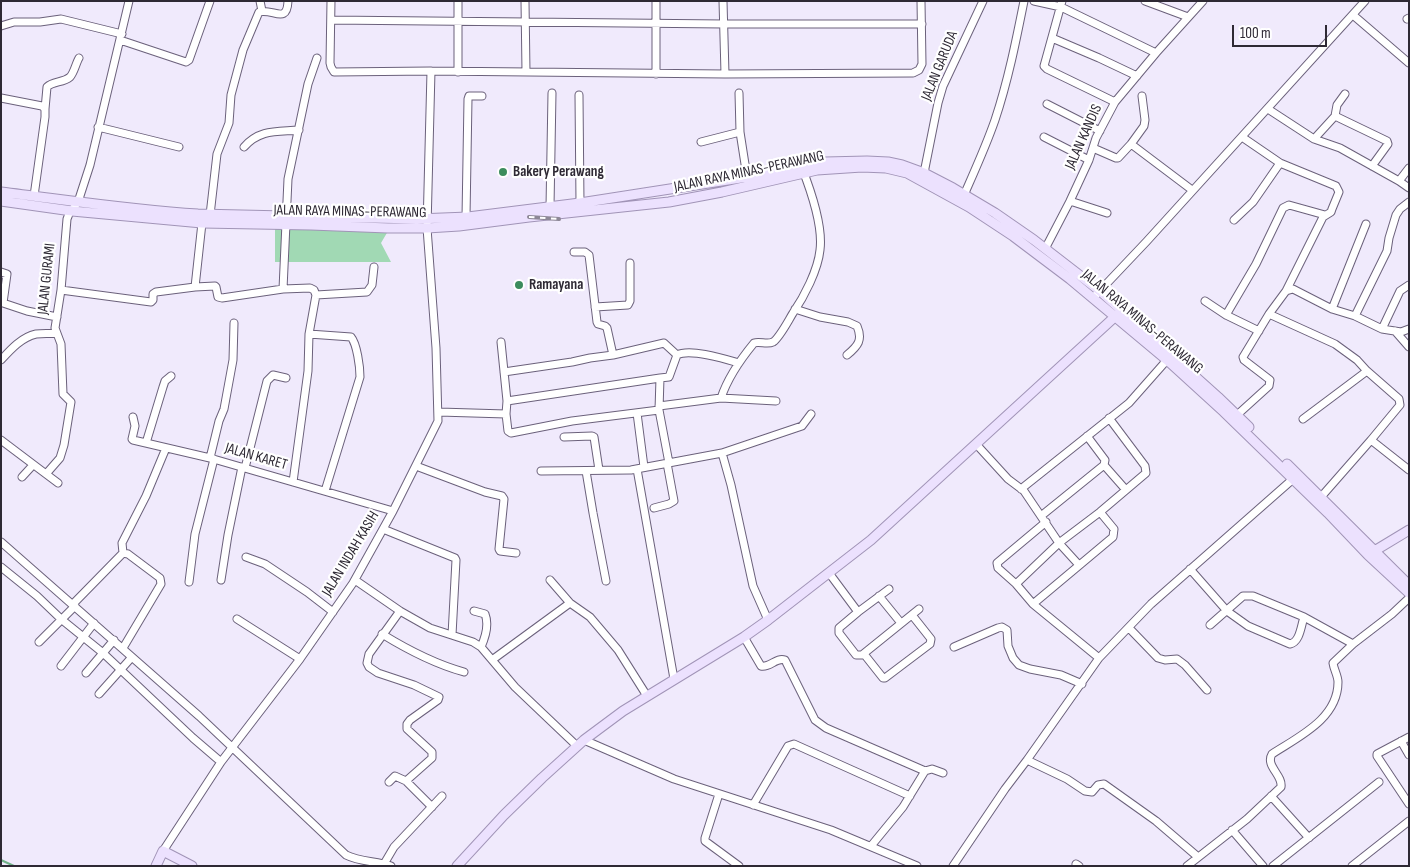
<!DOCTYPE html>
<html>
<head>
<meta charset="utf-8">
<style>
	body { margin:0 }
	#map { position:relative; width:1410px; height:867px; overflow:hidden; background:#f0eafc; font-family:"Sofia Sans Condensed",sans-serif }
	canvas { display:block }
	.frame { position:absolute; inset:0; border:2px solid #2e2934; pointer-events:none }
	.scale { position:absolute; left:1232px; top:25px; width:95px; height:22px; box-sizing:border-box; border:2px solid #2e2934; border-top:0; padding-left:6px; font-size:15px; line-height:18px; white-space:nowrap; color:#2e2934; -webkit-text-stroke:4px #fff; paint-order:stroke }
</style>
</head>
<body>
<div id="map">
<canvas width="1410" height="867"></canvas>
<div class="frame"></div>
<div class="scale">100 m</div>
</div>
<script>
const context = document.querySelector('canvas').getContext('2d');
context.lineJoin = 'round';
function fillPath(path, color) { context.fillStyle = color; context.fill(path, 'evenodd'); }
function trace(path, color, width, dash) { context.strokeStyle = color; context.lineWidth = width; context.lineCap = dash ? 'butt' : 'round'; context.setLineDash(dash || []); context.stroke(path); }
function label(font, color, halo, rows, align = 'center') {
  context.font = font + ' "Sofia Sans Condensed",sans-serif'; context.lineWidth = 4.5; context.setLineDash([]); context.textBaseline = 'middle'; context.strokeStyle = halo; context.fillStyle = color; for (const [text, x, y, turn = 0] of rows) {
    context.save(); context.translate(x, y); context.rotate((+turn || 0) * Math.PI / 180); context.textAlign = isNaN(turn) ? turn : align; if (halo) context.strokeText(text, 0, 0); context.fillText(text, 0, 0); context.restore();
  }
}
fillPath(new Path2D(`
	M 275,222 L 391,226 L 381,243 L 391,262 L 275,262 Z`), '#a1d9b4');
trace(new Path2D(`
	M 1,860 L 14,866`), '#71b188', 2);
const minor = new Path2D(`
	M 260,1 L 262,11
	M 458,1 L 458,72
	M 525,1 L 526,72
	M 656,1 L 656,74
	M 723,1 L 725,74
	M 1034,1 L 1061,7 L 1156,53
	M 1062,1 L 1044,66 L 1047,69 L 1115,102
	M 1145,1 L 1188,17
	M 1353,15 L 1409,63
	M 1407,19 L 1409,18
	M 331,20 L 724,24 L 922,24
	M 1,26 L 14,22 L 40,22 L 61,19 L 122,34
	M 1052,38 L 1099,58 L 1137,76
	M 120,40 L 186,62 L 189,60 L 210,1
	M 431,71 L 725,74 L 913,73 L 919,70 L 922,64 L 921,1
	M 739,93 L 740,132 L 747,177
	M 579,95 L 580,203
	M 1,98 L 42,106 L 45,109 L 45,117 L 34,196
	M 1047,104 L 1100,131
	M 45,109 L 47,87 C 53,81 63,83 70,77 C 74,73 76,63 79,58
	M 1268,109 L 1314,139 L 1340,148 L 1399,181 L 1409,168
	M 1335,116 L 1387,141 L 1388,144 L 1372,166
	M 98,127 L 179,147
	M 1044,137 L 1089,160
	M 1242,137 L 1280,163
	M 1314,139 L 1335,116 L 1337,105 L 1345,94
	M 701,142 L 740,132
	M 1131,144 L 1144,126 L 1145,120 L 1142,96
	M 244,147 C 260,129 277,132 299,130
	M 1093,148 L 1116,158 L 1118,158 L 1131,144 L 1192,190
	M 924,173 L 938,103 L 943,86 L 983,1
	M 1399,181 L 1409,188
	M 964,195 C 975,170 986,146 995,120 C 1008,81 1016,41 1024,1
	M 1070,201 L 1107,213
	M 550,207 L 552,93
	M 210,215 L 217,154 L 229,123 L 231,95 L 243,50 L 259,12 C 273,8 287,25 288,1
	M 466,217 L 468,99 L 469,96 L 482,96
	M 1234,220 L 1253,202 L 1280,163 L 1336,186 L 1339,192 L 1332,209 L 1331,212 L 1323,217 L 1286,291
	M 1045,249 L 1070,201 L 1089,160 L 1096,138 L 1115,102 L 1156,53 L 1203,1
	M 574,252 L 585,252 L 589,255 L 597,322 L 598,324 L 605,326 L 607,328 L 613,355
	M 1,272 L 7,274 L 3,303 L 27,311 L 57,317
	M 195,287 L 215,286 L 216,287 L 218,297 L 222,298 L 283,289 L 310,288 L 314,290 L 316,295 L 309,334 L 308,371 L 293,482
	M 283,289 L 288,179 L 308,84 L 317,58
	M 61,290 L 151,302 L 153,300 L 153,294 L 156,292 L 195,287 L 202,223
	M 316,295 L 367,292 L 372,285 L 374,267
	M 1093,298 L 1147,241 L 1365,1
	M 1205,301 L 1226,315 L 1259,331
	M 595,307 L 628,305 L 630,301 L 630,263
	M 795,309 L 820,317 L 848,322 L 857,326 C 863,340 858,346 847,355
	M 1332,309 L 1366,224
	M 1269,314 L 1286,291 L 1293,289 L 1332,309 L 1355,316 L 1382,329 L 1401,332 L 1409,329
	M 1226,315 L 1256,264 L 1283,208 L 1289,205 L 1325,215
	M 1355,316 L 1387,251 L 1389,238 L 1396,215 L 1400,209 L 1409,202
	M 1382,329 L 1400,291 L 1409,285
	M 1395,331 L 1409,347
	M 309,334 L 351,337 C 357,344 360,367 360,377 L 325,491
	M 501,342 L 507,401
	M 677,355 C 690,348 725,359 739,363
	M 1,360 C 11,349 22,337 36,334 C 43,333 50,334 56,333
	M 504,372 L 572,362 L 590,358 L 613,355 L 664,343 L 677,355 L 669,377 L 660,378
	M 776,401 L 721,398 C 728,377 740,360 754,343 C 760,341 767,345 773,342 C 780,337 788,321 793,313 C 804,297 818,270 820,250 C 823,227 811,191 802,168
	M 659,406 L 721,398
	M 439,412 L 506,414 L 507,401 L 660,378 L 659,410 L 669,463
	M 637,413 L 644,467
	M 506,414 L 508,431 L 511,433 L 572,421 L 659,410
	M 1237,415 L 1269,386 L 1270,380 L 1244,360 L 1243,357 L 1269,314 L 1335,344 L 1357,360 L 1367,371 L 1399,399 L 1400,405 L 1371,440
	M 133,417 L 135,426 L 132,439 L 133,440 L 210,458 L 393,511
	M 1303,419 L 1367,371
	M 564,437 L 592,436 L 594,437 L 599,470
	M 1,440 L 46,474 L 60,458 L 64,445 L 71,402 L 63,394 L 61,344 L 55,328 L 61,290 L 67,219 L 69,214 L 78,202 L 90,165 L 129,1
	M 146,443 L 163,387 L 165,381 L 171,376
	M 976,444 L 1008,479 L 1024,491 L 1059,543 L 1079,565
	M 722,453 L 802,426 L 811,414
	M 210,458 L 219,421 L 224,409 L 233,360 L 234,323
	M 1104,465 L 1126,490
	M 416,466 L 485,492 L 502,496 L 504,499 L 499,549 L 500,551 L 516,553
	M 245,468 L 267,381 L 273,375 L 286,378
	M 637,469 L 674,679
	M 541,471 L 631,470 L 722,453 L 731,485 L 753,586 L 768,620
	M 586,471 L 593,513 L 606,581
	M 46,474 L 58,483
	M 22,477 L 33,465
	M 1021,489 L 1129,403 L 1167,360
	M 1321,497 L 1371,440 L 1409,470
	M 654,508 L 669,504 L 674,501 L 667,463
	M 1041,516 L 1104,465 L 1105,460 L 1087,436
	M 383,529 L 455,558 L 456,560 L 452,635
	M 1,542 L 199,716 L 346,855 C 360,862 376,861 391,866
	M 246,557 L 265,564 L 307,592 L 333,612
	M 1,567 L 37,596 L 61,619 L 103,653 L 193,738 L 221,762
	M 1190,569 L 1227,611 L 1248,626 L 1290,644 C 1300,642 1301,626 1304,617 L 1353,644
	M 829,573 L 858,612 L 839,628 L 839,633 L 856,655 L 862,655 L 919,609
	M 221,580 L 228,535 L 242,467
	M 355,580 L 400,611 L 430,628 L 473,642 L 481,647 L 515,687 L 577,746
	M 550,580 L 570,603 L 590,617 L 618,650 L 647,696
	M 189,582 L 195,534 L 214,459
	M 1016,584 L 998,568 L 997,563 L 1046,522
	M 879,596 L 901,623
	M 73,604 L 123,553 L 122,543 L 146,496 L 166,448
	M 1033,604 L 1113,537 L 1114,529 L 1100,512
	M 400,611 L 369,654 L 367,663 L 369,667 L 378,673 L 414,685 L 439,697 L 438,700 L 410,720 L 407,724 L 407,729 L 432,752 L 432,758 L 406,781
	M 474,611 L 485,614 C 489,624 485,638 481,647
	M 858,612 L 889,589
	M 237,619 L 300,659
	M 1210,625 L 1243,596 L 1253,596 L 1304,617
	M 1129,628 L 1158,658 L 1165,660 L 1177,659 L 1185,665 L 1207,690
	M 382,634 C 408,650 435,664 464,672
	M 744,637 L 761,666 C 770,668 776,657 785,660 L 815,720 L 826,728 L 925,771
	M 39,642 L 75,606
	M 954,647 L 998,628 L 1002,627 L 1007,630 L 1008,646 L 1013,658 L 1019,665 L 1030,669 L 1061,675 L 1082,684
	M 123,648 L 161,584 L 160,578 L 128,554 L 123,553
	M 864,654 L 883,678 L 885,678 L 930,644 L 931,639 L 912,615
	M 1099,658 L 1033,604 L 1016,584 L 1059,543 L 1100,512 L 1146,473 L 1145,466 L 1109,418
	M 492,660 L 570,603
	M 61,666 L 94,623
	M 86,673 L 114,640
	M 99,694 L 132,657
	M 1409,737 L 1377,754 L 1377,756 L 1409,804
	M 584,740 L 674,779 L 831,830 L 917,866
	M 1401,741 L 1409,755
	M 1027,760 L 1067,779 L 1085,791 L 1092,792 L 1098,785 L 1104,784 L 1156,821 L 1198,857
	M 389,782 L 395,776 L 406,781 L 432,807
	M 719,794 L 705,838 L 705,841 L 739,866
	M 1271,796 L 1309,838
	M 753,805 L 788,746 L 794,744 L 910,796
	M 1232,830 L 1263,866
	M 871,846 L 903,807 L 925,771 L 932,769 L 943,773
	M 163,851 L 221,762 L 300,659 L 353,583 L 393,511 L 438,421 L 436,348 L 427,228 L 431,71 L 334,72 L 331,67 L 330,63 L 331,1
	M 384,864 L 394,847 L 442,796
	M 1076,864 L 1079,866
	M 953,866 L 1005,789 L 1027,760 L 1099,658 L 1151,604 L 1293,479
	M 1187,866 L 1247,819 L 1281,787 C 1283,775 1265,766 1272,754 C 1298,737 1338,719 1338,682 C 1338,676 1334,670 1333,663 L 1353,644 L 1392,614 L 1409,598
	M 1273,866 L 1379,782
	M 1352,866 L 1409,821`);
const major = new Path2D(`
	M 1,192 C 67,200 132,210 198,214 L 417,219 L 468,217 L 580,203 L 747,177 L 811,164 L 825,162 L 867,161 L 888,162 L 902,165 L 924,173 L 953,188 L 995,213 L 1034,240 L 1100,291 L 1218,397 L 1249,427
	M 1,201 L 72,211 L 202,223 L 311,225 L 388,228 L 427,228 L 459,226 L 529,217 L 669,202 L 722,192 L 817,170 L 862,167 L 886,168 L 907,173 L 969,207 L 1013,236 L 1070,279 L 1167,360 L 1224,412 L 1328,513 L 1368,555 L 1409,593
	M 1287,464 L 1409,585
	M 1371,553 L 1409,530
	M 156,866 L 163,851 L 192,866
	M 457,866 L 504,815 L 542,778 L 584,740 L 623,711 L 744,637 L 768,620 L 871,540 L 1119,313`);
trace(minor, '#6b617b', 9);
trace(major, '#a194b7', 11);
trace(minor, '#fff', 7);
trace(major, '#ece1fe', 9);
const rail = new Path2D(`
	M 529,217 L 559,219`);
trace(rail, '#8d8796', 4);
trace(rail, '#fff', 2, [5.5]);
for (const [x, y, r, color] of [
	[503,172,5,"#3c8c5d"],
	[519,285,5,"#3c8c5d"]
]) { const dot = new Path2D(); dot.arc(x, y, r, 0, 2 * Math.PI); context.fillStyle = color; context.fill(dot); trace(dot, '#fff', 2); }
label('15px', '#2e2934', '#fff', [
	["JALAN GARUDA",940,66,-68],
	["JALAN KANDIS",1084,137,-66],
	["JALAN RAYA MINAS-PERAWANG",749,172,-12],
	["JALAN RAYA MINAS-PERAWANG",350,212,1],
	["JALAN GURAMI",47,279,-84],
	["JALAN RAYA MINAS-PERAWANG",1142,322,40],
	["JALAN KARET",256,457,16],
	["JALAN INDAH KASIH",351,554,-59]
]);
label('bold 15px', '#2e2934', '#fff', [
	["Bakery Perawang",513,172],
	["Ramayana",529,285]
], 'left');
</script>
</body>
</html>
